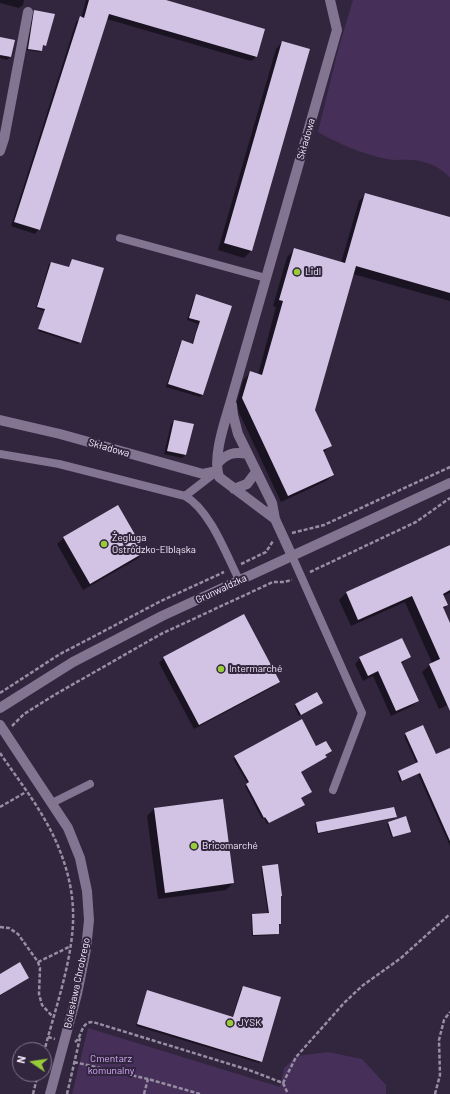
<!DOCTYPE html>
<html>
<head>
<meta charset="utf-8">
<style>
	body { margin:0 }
	#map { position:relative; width:450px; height:1094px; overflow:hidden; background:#32253e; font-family:Barlow,sans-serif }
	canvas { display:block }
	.north { position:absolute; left:12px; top:1042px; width:40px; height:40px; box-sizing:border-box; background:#32253e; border:1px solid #7f748a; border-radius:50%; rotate:283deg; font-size:11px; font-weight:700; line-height:16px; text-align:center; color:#f3ebfc }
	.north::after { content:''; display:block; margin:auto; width:14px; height:18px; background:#97cb38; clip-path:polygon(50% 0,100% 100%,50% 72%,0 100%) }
</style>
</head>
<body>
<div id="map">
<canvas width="450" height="1094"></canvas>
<div class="north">N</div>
</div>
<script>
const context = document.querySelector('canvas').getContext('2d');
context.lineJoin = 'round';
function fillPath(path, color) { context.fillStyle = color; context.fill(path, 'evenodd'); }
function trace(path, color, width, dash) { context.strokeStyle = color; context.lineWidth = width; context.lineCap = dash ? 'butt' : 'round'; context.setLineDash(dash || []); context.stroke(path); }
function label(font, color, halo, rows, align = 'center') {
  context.font = font + ' Barlow,sans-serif'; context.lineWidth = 4; context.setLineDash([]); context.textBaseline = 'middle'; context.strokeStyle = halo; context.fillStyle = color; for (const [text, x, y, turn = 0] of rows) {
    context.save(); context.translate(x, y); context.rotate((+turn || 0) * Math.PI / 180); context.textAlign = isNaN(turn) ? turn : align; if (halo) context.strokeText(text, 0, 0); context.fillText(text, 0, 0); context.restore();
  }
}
fillPath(new Path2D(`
	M 353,0 L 450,0 L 450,178 C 441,167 426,161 412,160 C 403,159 395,161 387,159 C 362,154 339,144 318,132 L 338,50 Z
	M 88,1028 L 280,1087 L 284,1068 L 297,1056 L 328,1052 L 362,1059 L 386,1085 L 386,1094 L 72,1094 Z`), '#463059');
fillPath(new Path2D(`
	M 0,0 L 24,0 L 23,5 L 19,8 L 0,3 Z
	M 86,0 L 163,0 L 264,30 L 256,57 L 251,61 L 107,19 L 39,229 L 35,234 L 11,226 L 76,22 L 81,18 Z
	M 34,11 L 45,45 L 42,46 L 40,52 L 27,50 L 33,12 Z
	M 0,38 L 11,56 L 7,60 L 0,58 Z
	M 282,42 L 309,50 L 251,251 L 244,258 L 218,250 L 276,49 Z
	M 366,194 L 450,218 L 450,301 L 353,274 L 314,410 L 330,446 L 323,453 L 333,475 L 326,481 L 281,502 L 236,406 L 243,380 L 250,373 L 258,375 L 276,307 L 273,306 L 287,257 L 294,250 L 341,263 L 359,201 Z
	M 72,260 L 80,342 L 78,344 L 38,331 L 44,311 L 36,308 L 49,264 L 51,263 L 69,268 Z
	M 197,296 L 230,306 L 202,395 L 200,397 L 166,387 L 180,344 L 182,341 L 192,344 L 198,324 L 187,320 L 194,298 Z
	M 174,421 L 185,455 L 182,458 L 164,454 L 171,424 Z
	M 64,538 L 144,552 L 137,559 L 83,590 L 57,544 Z
	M 450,546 L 450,593 L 443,596 L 447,605 L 443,609 L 450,625 L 450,704 L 439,709 L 422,672 L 432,663 L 405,602 L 351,626 L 339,600 L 346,593 Z
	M 410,657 L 401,664 L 418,701 L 412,706 L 391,716 L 373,676 L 363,681 L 355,664 L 360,658 Z
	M 164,658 L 278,681 L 273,687 L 194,729 L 159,663 Z
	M 316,693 L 320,704 L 299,716 L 294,706 Z
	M 302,721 L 316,747 L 331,751 L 300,772 L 300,798 L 302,806 L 267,824 L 264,818 L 262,819 L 245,786 L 248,784 L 233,759 Z
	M 422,726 L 436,756 L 450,757 L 450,846 L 418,774 L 400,782 L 397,773 L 417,764 L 404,736 Z
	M 222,800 L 233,883 L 226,890 L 158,899 L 147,816 L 154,809 Z
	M 393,808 L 396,817 L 394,818 L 317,834 L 315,825 L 316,823 Z
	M 389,823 L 410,832 L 392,838 L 387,824 Z
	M 263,867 L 280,924 L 276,935 L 252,936 L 251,916 L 253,915 L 268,914 L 261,868 Z
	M 0,975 L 28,977 L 0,996 Z
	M 243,987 L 261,1061 L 259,1063 L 136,1026 L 146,993 L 148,991 L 232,1018 L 241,989 Z`), '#0007');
fillPath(new Path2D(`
	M 89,0 L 166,0 L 265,29 L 257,57 L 109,14 L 40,230 L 14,222 L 80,16 L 84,18 Z
	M 34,10 L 55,14 L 46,46 L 43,45 L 42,51 L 28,49 Z
	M 0,37 L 15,40 L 11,57 L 0,55 Z
	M 282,41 L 310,49 L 252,251 L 224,243 Z
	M 365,193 L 450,217 L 450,293 L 356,266 L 315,410 L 332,446 L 323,450 L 334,475 L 288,496 L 242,398 L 250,371 L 262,375 L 283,301 L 279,300 L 294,248 L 345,263 Z
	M 72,259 L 104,268 L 81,343 L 38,329 L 45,309 L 37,307 L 51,262 L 69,267 Z
	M 196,294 L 232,306 L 203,395 L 168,384 L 182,340 L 193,344 L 196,333 L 200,321 L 189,318 Z
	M 174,420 L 194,424 L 186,455 L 167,451 Z
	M 118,505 L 145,552 L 90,584 L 63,537 Z
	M 450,545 L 450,590 L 443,594 L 448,605 L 443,607 L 450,623 L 450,711 L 429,664 L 440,659 L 412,596 L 358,620 L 346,592 Z
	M 244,614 L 280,682 L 199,725 L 163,657 Z
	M 402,638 L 411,657 L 401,662 L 419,701 L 396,711 L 378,671 L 368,676 L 359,657 Z
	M 317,692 L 323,703 L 301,715 L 295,704 Z
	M 302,719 L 316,746 L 326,741 L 332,751 L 325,755 L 327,757 L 301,772 L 312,792 L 301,798 L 305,805 L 269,823 L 265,817 L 264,818 L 253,797 L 246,784 L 249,782 L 234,756 Z
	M 423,725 L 436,754 L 450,748 L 450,841 L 420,773 L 402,781 L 398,771 L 418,762 L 405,733 Z
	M 223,799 L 234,883 L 165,893 L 154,808 Z
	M 394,807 L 397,817 L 318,833 L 316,822 Z
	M 406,816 L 411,832 L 393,837 L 388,822 Z
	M 278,864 L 282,896 L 281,896 L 281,924 L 279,924 L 279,934 L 253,935 L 252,914 L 269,913 L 262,866 Z
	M 20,962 L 29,978 L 0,995 L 0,974 Z
	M 243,986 L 281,997 L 262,1062 L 137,1024 L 147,990 L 233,1017 Z`), '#d2c2e3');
trace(new Path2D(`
	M 292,533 L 324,525 L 450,467
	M 241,564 L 266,552 L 273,541
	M 310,572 L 416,522 L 450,498
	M 0,693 L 60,654 L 87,640 L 159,602 L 224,572
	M 12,726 L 24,714 L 56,694 L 161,634 L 273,582 L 284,582 L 292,580
	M 0,753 C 17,778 36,802 50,829 C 63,854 72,882 73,910 C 75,954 55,1009 44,1052
	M 0,807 L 26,792
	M 0,927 L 9,928 L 18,934 L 38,962 L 40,968 L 39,994 L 42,1005 L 53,1017
	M 38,962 L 71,946
	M 48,1037 L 55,1039
	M 75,1042 C 83,1036 80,1022 93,1022 L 249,1070 L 283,1083 L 296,1057 L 344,1003 L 362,986 L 401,958 L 450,914
	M 74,1062 L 148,1079 L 200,1094
	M 283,1083 L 288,1094
	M 33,1094 L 38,1074
	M 67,1094 L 80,1038
	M 144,1094 L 148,1079
	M 435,1094 L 440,1075 L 439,1040 L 444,1020 L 450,1012`), '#988ea3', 2.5, [4, 2]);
trace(new Path2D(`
	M 120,238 L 266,278
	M 0,454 L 59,464 L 185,496 C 210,510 226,554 239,580
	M 185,496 L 216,472
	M 292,556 L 362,713 L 333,790
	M 52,803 L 90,784`), '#837492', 8);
trace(new Path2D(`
	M 0,151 L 4,139 L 28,12
	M 232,405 L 233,415 L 238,434 L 272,503 L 275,519 L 292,556
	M 0,420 L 60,434 L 203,474 L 217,471
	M 217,464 C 226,454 234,451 247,454
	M 234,489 L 247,484 L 256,472
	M 275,519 L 219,477 C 212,456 226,419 232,397 L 337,30 L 330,0`), '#837492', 10);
trace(new Path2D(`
	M 0,708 L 73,662 L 162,616 L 450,483
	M 0,725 L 68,828 L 80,858 L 87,891 L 89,920 L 86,949 L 77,994 L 50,1094`), '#837492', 10);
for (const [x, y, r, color] of [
	[297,272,4,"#97cb38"],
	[104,544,4,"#97cb38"],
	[221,669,4,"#97cb38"],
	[194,846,4,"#97cb38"],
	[230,1023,4,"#97cb38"]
]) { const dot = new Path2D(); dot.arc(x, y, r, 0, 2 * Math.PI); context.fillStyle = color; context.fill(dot); trace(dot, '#32253e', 1.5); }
label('10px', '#f3ebfc', '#32253e', [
	["Składowa",306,139,-74],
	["Składowa",109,448,16],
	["Grunwaldzka",221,589,-25],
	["Bolesława Chrobrego",77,983,-78]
]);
label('10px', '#f3ebfc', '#32253e', [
	["Lidl",305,272],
	["Żegluga",112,538],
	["Ostródzko-Elbląska",112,550],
	["Intermarché",229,669],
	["Bricomarché",202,846],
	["JYSK",238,1023]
], 'left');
label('10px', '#d4aafd', '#32253e', [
	["Cmentarz",111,1059],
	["komunalny",111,1071]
]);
</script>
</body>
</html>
